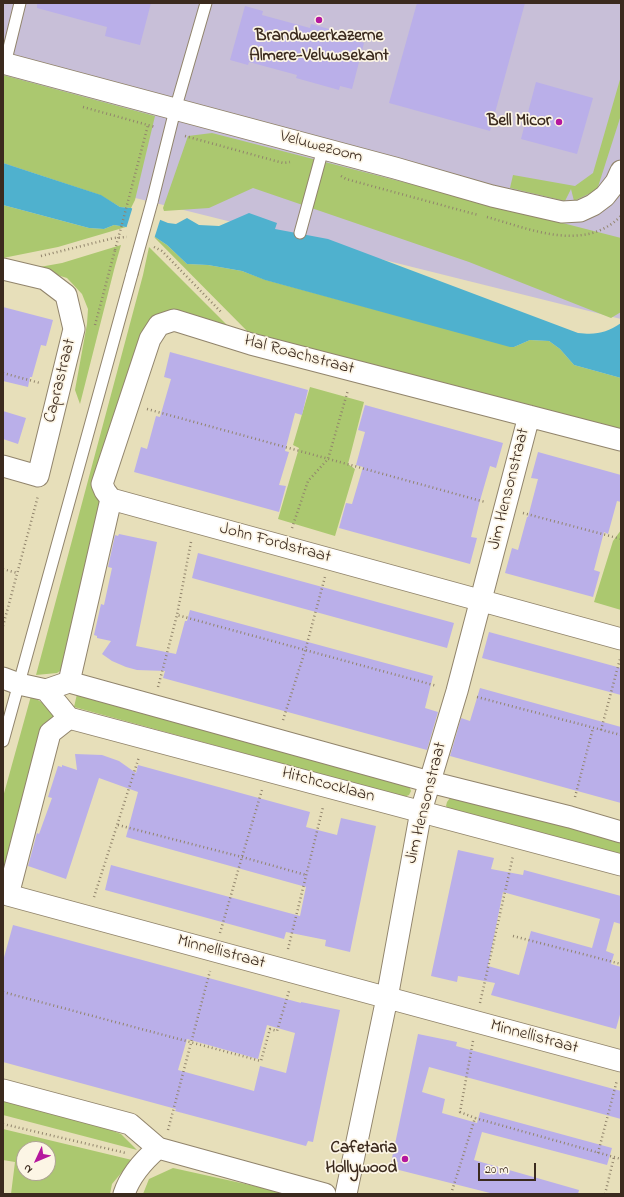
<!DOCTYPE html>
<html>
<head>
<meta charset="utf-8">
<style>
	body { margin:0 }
	#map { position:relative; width:624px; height:1197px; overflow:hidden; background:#e7dfba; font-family:"Indie Flower",sans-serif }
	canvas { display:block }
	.frame { position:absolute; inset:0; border:4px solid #3b2a1e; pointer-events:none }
	.north { position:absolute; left:16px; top:1141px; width:40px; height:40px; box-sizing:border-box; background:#fcf5e5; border:1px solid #afa495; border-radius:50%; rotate:226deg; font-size:11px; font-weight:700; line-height:16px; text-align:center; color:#3b2a1e }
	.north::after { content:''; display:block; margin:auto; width:14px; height:18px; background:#b5179e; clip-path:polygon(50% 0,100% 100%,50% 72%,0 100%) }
	.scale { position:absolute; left:478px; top:1163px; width:58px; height:18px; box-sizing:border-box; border:2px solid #3b2a1e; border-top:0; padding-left:5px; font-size:12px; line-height:14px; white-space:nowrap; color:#3b2a1e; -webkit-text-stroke:3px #fcf5e5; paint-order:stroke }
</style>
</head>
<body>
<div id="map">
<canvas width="624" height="1197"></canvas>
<div class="frame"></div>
<div class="north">N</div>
<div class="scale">20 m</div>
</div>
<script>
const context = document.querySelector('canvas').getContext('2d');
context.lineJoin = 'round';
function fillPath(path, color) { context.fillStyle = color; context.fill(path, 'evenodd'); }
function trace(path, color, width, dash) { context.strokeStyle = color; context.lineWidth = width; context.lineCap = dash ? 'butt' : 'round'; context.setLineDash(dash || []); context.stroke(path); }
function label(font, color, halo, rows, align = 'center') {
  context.font = font + ' "Indie Flower",sans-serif'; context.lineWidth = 3.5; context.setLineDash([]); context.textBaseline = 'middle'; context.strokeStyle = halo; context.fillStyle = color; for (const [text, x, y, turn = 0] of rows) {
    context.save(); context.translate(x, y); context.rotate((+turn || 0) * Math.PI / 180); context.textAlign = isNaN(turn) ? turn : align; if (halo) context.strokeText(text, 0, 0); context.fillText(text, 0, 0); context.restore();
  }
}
fillPath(new Path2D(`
	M 3,3 L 621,3 L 621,319 L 3,165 Z`), '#c8bfd8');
fillPath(new Path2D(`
	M 3,75 L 155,116 L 135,200 L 131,208 L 120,207 L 100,195 L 3,163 Z
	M 621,76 L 621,115 L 597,190 L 574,201 L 571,189 L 565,201 L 510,188 L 513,175 L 575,186 L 593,173 Z
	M 212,133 L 621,238 L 621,312 L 611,318 L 469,262 L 253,188 L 209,208 L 164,211 L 163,208 L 188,136 Z
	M 3,205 L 89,228 L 104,229 L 114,225 L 126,227 L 58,247 L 3,258 Z
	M 152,235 L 167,245 L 187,264 L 208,265 L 242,271 L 266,280 L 514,347 L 530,340 L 549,341 L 560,349 L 574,365 L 621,378 L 621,432 L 251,335 Z
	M 121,245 L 115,266 L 80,404 L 75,390 L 87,324 L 88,309 L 82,294 L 67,278 L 34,268 L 62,263 Z
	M 149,247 L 231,329 L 160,316 L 103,496 L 63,669 L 57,673 L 36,675 L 143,275 Z
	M 310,387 L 364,402 L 348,464 L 355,469 L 335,536 L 278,519 L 299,448 L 293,445 Z
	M 621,530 L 621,610 L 594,602 L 613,541 Z
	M 77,694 L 409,786 L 411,791 L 409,795 L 404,797 L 74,707 Z
	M 31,696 L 48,706 L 57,715 L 43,726 L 3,871 L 3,797 Z
	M 453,794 L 621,839 L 621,857 L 449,810 L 446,806 L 447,802 Z
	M 3,1096 L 86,1121 L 121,1134 L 137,1150 L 3,1115 Z
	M 3,1129 L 132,1160 L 112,1184 L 110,1194 L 11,1194 L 15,1162 L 3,1160 ZM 24,1149 L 48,1149 L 48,1173 L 24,1173 Z
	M 173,1168 L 259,1187 L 284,1194 L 143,1194 L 149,1179 Z`), '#abc86f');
fillPath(new Path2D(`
	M 3,163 L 101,195 L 120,207 L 131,208 L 168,223 L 176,224 L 187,218 L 199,225 L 219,226 L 249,213 L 277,223 L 275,229 L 328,239 L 578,333 C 597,335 606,333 621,323 L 621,378 L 574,365 L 560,349 L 549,341 L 530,340 L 514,347 L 510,347 L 265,280 L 242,271 L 208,265 L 187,264 L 167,245 L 152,235 L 126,227 L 114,225 L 104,229 L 89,228 L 3,205 Z`), '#4fb1ce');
fillPath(new Path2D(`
	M 133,206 L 161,217 L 154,239 L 126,229 Z`), '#e7dfba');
fillPath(new Path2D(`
	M 37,3 L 151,3 L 140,45 L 105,36 L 107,27 L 37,8 Z
	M 417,3 L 525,3 L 490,131 L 389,103 Z
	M 245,6 L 263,11 L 262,15 L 310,28 L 311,24 L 354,36 L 353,39 L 364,43 L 352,89 L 340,86 L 339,90 L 296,78 L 297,75 L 249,62 L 248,65 L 230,60 Z
	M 536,82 L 593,98 L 577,154 L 521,139 Z
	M 3,307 L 53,320 L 46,346 L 41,345 L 32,377 L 30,377 L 28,387 L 3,381 Z
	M 170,352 L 308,390 L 302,415 L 295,413 L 285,451 L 289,452 L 279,485 L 286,486 L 279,512 L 134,472 L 141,447 L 147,449 L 156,416 L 160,417 L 171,379 L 164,377 Z
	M 365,405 L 503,443 L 496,468 L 490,466 L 479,504 L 471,537 L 477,538 L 470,564 L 339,528 L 346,503 L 352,504 L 363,467 L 356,465 L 365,432 L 358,430 Z
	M 3,411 L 26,418 L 18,444 L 3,439 Z
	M 538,452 L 621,475 L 621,502 L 617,501 L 608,534 L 604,532 L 594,570 L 600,572 L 593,597 L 505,573 L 512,548 L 518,550 L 527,517 L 528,517 L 538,479 L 531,478 Z
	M 119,534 L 157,542 L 136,646 L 176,654 L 185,621 L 187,621 L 190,610 L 433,676 L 425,708 L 438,712 L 427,750 L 163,678 L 165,671 L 137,670 L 126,667 L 112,661 L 102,654 L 111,641 L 97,638 L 97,636 L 94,635 L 101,604 L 104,605 L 112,568 L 108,567 L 115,535 L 118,536 Z
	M 198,553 L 454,623 L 447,648 L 192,578 Z
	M 489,632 L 621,668 L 621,695 L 482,658 Z
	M 480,688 L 621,727 L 621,803 L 450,756 L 461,718 L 470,721 Z
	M 75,754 L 102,755 L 119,761 L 136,773 L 138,765 L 310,812 L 306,827 L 337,835 L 341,818 L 376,826 L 350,952 L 325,946 L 326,940 L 286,932 L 284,939 L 105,890 L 111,865 L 300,916 L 306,887 L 126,837 L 138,792 L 99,778 L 66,879 L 28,866 L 37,833 L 39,834 L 52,798 L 48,797 L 58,766 L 62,767 L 62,765 L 77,770 Z
	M 458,850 L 494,858 L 491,869 L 523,875 L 524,870 L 621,896 L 621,924 L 614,922 L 606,951 L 614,954 L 611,964 L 621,967 L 621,1011 L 616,1029 L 491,995 L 495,983 L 458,976 L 457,982 L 431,976 ZM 503,892 L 600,919 L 592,948 L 531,931 L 519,975 L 488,966 Z
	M 13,925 L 301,1003 L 301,1002 L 340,1010 L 313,1142 L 308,1141 L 306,1146 L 175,1111 L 176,1109 L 3,1062 L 3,961 ZM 267,1025 L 295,1033 L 286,1073 L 260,1066 L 254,1091 L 178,1070 L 187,1039 L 258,1059 Z
	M 418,1034 L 457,1042 L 456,1046 L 621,1091 L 621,1119 L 429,1067 L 422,1092 L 445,1099 L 442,1113 L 477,1123 L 480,1112 L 612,1148 L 607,1165 L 482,1132 L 474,1160 L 579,1190 L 578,1194 L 494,1194 L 395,1169 L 398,1162 L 391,1163 Z`), '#baafe9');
const lane = new Path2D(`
	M 5,64 L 20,3
	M 152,202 L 175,110 L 206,3
	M 300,233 L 323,149
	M 3,741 L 132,274`);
const street = new Path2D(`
	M 3,63 L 395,168 L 492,196 L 562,212 L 580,211 L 593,205 L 605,196 L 616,182 L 621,171
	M 3,269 L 45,279 L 66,295 L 74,329 L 38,476 L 3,466
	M 111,499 L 105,491 L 102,484 L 150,339 L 159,325 L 174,320 L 251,344 L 621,440
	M 3,678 L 19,684 L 46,690 L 69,682 L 430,782 L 570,817 L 621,832
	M 69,682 L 111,499 L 621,639
	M 46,690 L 69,718 L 621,865
	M 69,718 L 50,733 L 8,895 L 621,1061
	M 3,1090 L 130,1124 L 158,1148 L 325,1194
	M 124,1194 C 130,1176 144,1160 158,1148
	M 346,1194 L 387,998 L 421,811 L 457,691 L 529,416`);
trace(lane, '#91846c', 13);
trace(street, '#91846c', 23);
trace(new Path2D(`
	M 83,107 L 155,127
	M 185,136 L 283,163 L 290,162
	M 341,176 L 346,179 L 478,215
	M 487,217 C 530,229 584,253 621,216
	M 122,224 L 148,125
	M 154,247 L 162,251 L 222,313
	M 41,256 L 114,238 L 127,237
	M 95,325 L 115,250
	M 3,373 L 40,383
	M 147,409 L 485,502
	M 523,513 L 621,539
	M 292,528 L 308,481 L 328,459 L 348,390
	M 191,542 L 177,615 L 437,686
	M 3,569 L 17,573
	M 3,626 L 38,496
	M 158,687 L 177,615
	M 477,697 L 621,735
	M 283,720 L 305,651 L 325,577
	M 601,730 L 620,659
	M 575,797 L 593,728
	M 118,825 L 242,857 L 306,875
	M 94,897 L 139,757
	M 220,933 L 242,857 L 262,790
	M 513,936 L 621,964
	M 288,949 L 323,807
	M 3,992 L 261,1061 L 270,1029 L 277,1031 L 289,991
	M 480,1003 L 513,856
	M 473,1041 L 460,1112 L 475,1118
	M 3,1124 L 126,1153
	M 168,1130 L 210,971
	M 598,1153 L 617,1080
	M 451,1194 L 475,1118 L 621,1159
	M 605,1194 L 614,1157`), '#91846c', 2.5, [1, 3]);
trace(lane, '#fff', 11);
trace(street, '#fff', 21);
const laneBridge = new Path2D(`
	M 132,274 L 152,202`);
trace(laneBridge, '#91846c', 13, []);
trace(new Path2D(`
	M 115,250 L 122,224`), '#91846c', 2.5, [1, 3]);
trace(laneBridge, '#fff', 11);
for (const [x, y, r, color] of [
	[319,20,4,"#b5179e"],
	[559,122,4,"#b5179e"],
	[405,1159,4,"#b5179e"]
]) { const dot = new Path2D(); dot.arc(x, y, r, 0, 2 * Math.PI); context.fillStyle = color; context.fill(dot); trace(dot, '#fcf5e5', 1.5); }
label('bold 17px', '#3b2a1e', '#fcf5e5', [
	["Brandweerkazerne",319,37,"center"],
	["Almere-Veluwsekant",319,57,"center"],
	["Bell Micor",551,122],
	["Cafetaria",397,1149],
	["Hollywood",397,1169]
], 'right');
label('17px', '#3b2a1e', '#fcf5e5', [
	["Veluwezoom",321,148,15],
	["Hal Roachstraat",299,356,15],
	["Caprastraat",61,381,-76],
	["Jim Hensonstraat",510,489,-76],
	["John Fordstraat",275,544,15],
	["Hitchcocklaan",328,786,15],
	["Jim Hensonstraat",427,803,-76],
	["Minnellistraat",221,953,15],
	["Minnellistraat",534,1038,15]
]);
</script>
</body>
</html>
